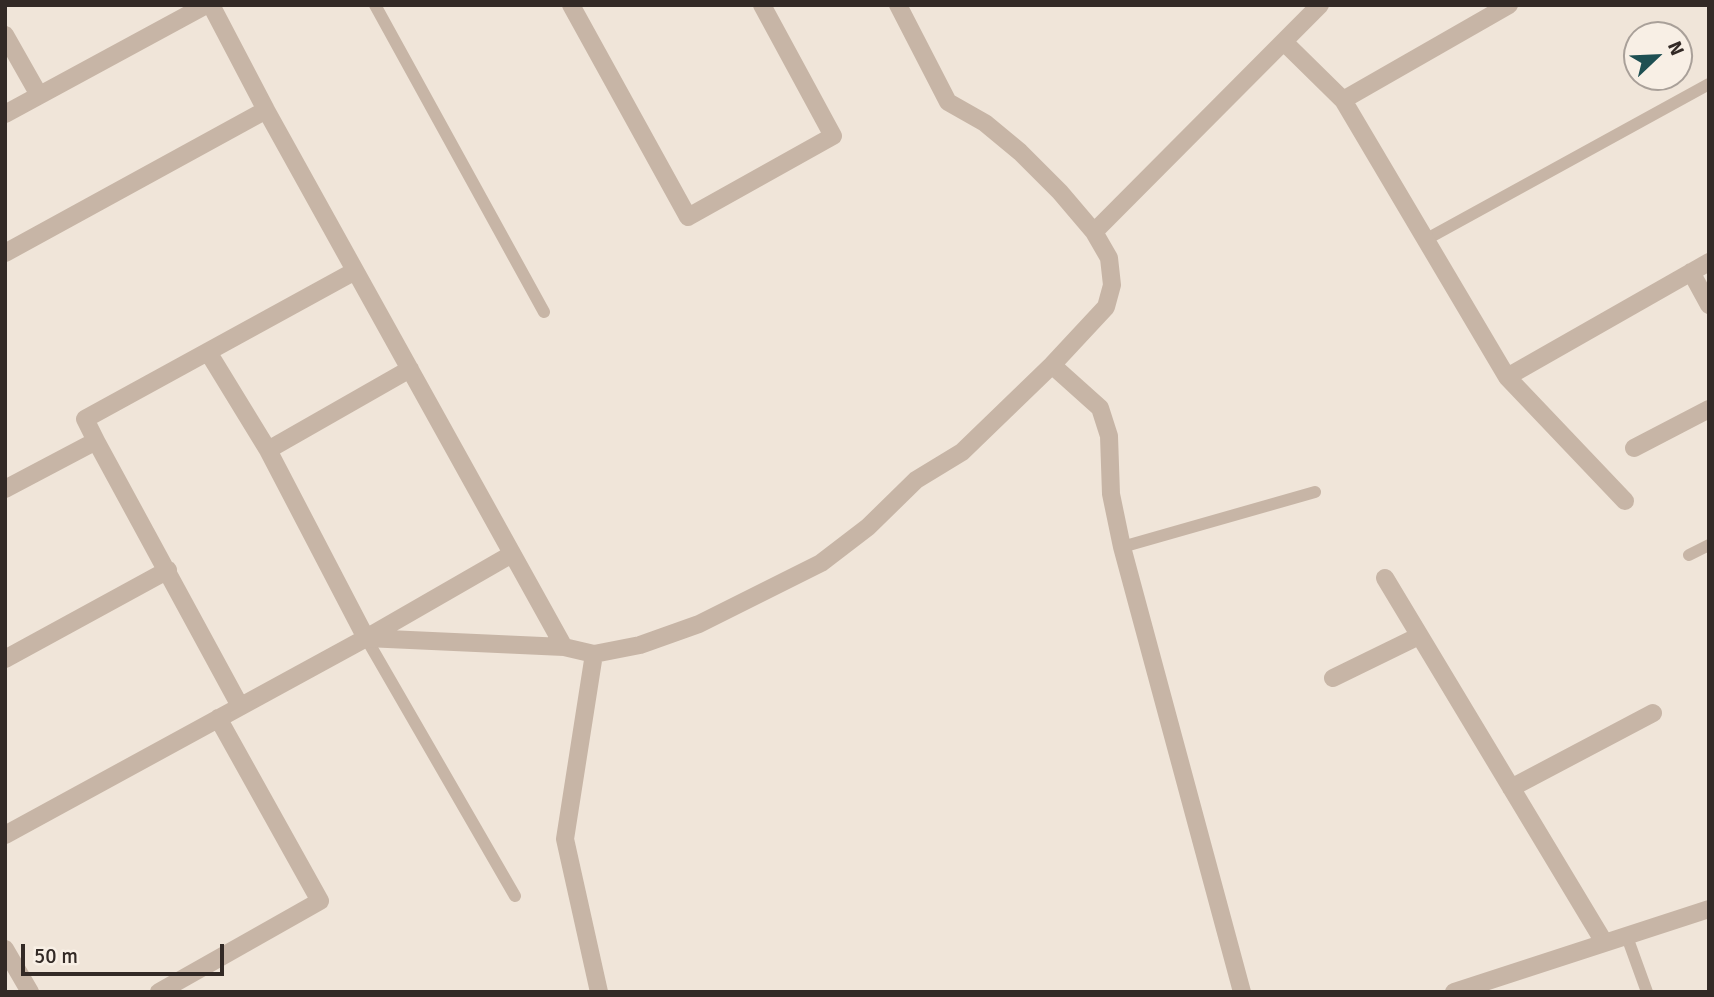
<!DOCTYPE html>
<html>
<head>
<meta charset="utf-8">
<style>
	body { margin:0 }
	#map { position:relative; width:1714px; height:997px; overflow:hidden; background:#f0e5d9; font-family:Signika,sans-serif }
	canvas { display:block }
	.frame { position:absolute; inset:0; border:7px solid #332a26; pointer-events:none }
	.north { position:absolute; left:1623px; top:21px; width:70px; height:70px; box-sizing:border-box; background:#f8efe5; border:2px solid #a9a099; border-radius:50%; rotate:67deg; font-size:19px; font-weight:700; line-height:28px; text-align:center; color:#332a26 }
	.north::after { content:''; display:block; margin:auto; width:24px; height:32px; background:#1e4f52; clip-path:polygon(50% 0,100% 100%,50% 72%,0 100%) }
	.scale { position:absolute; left:21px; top:944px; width:203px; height:32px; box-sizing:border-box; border:4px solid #332a26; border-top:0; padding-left:9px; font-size:21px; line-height:24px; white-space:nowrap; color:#332a26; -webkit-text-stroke:5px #f8efe5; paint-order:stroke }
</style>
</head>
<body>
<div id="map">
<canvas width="1714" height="997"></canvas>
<div class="frame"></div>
<div class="north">N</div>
<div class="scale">50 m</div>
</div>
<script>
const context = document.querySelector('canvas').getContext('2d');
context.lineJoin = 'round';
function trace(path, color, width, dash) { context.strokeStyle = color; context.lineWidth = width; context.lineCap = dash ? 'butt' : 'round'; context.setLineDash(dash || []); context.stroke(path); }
trace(new Path2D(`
	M 375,5 L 544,312
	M 1425,240 L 1709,84
	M 1122,547 L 1315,492
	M 1689,555 L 1709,545
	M 366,638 L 515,896
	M 1626,934 L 1647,992`), '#c7b5a6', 12);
trace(new Path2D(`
	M 211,5 L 266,110 L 564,647
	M 571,5 L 688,217 L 833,136 L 762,5
	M 5,35 L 39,95
	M 1284,42 L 1343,100 L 1509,5
	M 1343,100 L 1507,377 L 1625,501
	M 5,114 L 206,5
	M 1094,232 L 1320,5
	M 5,253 L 266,110
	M 1691,272 L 1709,305
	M 208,352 L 268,450 L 366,638 L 512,554
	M 1052,365 L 1100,408 L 1109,436 L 1111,494 L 1122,547 L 1242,992
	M 1507,377 L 1709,262
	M 96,441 L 240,706
	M 1634,448 L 1709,409
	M 268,450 L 410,369
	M 5,489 L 96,441 L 85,419 L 355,271
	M 1385,578 L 1604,942
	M 594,654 L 565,839 L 599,992
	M 5,659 L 168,570
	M 1333,678 L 1419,636
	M 1511,788 L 1653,713
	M 5,835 L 366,638 L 564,647 L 594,654 L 640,645 L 699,624 L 821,563 L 868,527 L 916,480 L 962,452 L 1052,365 L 1106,307 L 1112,285 L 1109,258 L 1094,232 L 1060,192 L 1020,152 L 985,123 L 948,102 L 898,5
	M 159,992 L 320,901 L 218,718`), '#c7b5a6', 18);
trace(new Path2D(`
	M 5,949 L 30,992
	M 1454,992 L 1709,909`), '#c7b5a6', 18);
</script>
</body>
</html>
